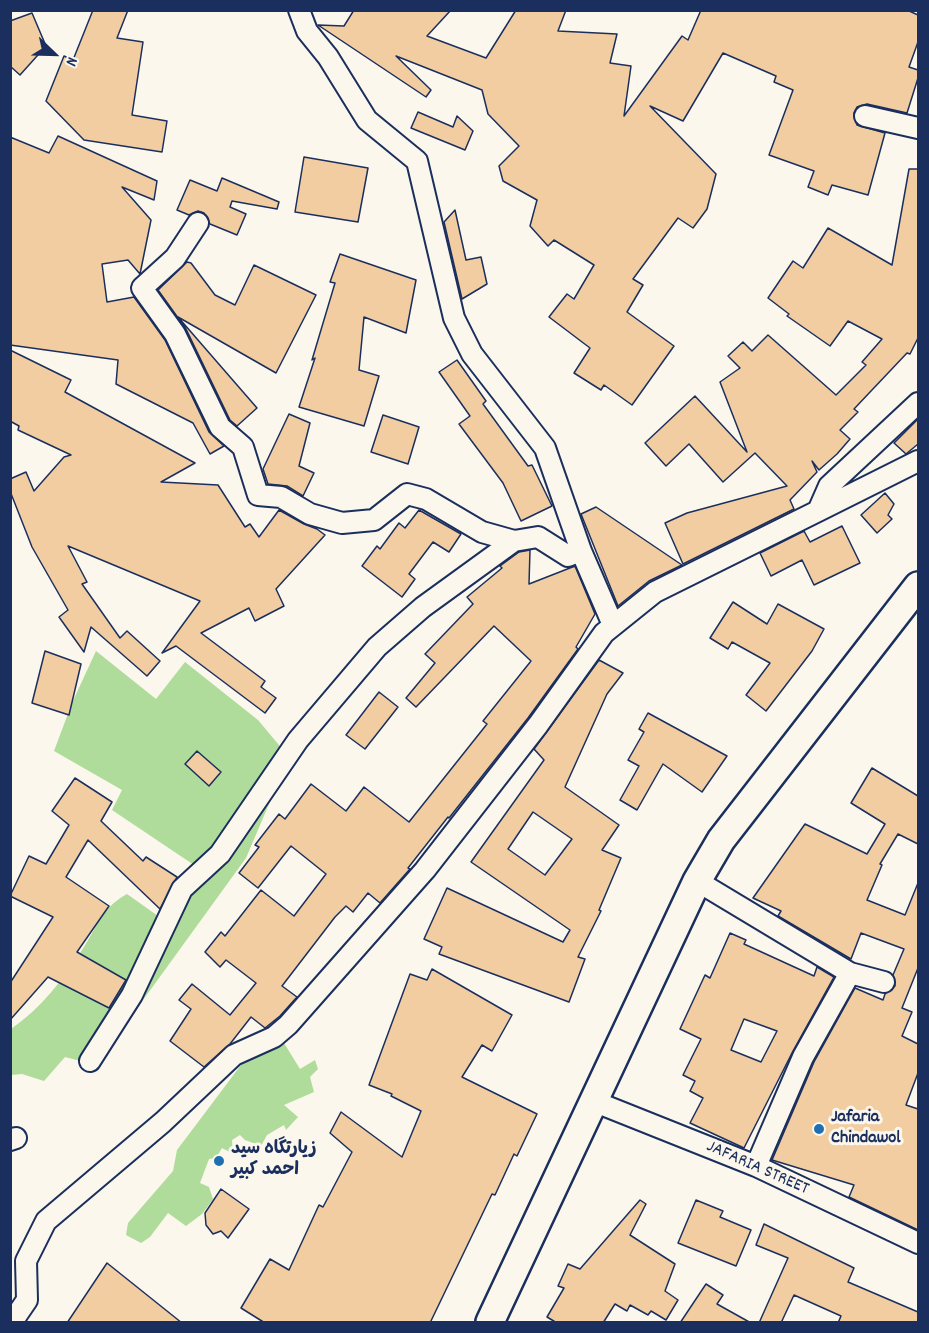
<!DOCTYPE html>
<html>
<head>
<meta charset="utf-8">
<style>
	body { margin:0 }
	#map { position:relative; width:929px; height:1333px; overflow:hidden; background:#fbf7ec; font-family:Dekko,sans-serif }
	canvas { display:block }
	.frame { position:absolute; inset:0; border:12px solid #1b2f5e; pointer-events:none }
	.north { position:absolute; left:24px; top:24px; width:60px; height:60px; -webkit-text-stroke:4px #fbf7ec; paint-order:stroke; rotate:113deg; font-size:16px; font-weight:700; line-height:24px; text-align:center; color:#1b2f5e }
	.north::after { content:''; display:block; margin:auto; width:21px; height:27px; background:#1b2f5e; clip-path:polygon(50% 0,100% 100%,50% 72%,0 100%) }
</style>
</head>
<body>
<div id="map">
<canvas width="929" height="1333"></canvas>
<div class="frame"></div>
<div class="north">N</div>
</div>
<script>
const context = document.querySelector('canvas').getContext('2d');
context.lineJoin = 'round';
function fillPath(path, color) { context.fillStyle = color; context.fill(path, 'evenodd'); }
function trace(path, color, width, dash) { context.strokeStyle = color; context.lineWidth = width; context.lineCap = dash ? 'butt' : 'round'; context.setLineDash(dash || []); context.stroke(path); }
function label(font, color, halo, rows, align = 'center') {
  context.font = font + ' Dekko,"Playpen Sans Arabic",sans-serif'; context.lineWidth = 6; context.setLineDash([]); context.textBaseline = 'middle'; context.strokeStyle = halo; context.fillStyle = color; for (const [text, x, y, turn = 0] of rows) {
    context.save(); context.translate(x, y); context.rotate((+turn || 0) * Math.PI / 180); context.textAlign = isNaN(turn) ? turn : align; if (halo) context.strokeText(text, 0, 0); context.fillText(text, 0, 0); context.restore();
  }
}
fillPath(new Path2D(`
	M 96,651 L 156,699 L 185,662 L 258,720 L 289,757 L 246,858 L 117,1036 L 84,1062 L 65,1057 L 44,1081 L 22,1074 L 11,1075 L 11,1029 C 41,1008 62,981 82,950 C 98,926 100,909 127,894 L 158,916 L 194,865 L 112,810 L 122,790 L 54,751 L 72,703 Z
	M 284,1043 L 300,1069 L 315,1060 L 318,1069 L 310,1077 L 314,1092 L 284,1105 L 298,1117 L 286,1130 L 284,1125 L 267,1135 L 261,1146 L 245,1140 L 240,1135 L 232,1140 L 233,1154 L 222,1148 L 216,1158 L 209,1159 L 200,1183 L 209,1187 L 213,1199 L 202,1214 L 186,1226 L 168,1213 L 150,1237 L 141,1243 L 126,1235 L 128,1223 L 173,1171 L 177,1150 L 241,1065 Z`), '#afdc9a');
const building = new Path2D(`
	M 93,10 L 128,10 L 117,38 L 143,42 L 132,115 L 167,121 L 162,152 L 84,140 L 46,101 L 64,56 L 73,60 Z
	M 354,10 L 451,10 L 427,36 L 486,58 L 516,10 L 566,10 L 558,31 L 617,34 L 610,63 L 631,66 L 624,116 L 682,36 L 688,40 L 701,10 L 907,10 L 918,15 L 918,42 L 909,67 L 918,70 L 918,78 L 907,113 L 867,104 L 857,107 L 854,113 L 857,125 L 885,133 L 868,195 L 832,185 L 828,195 L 808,187 L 814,171 L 769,155 L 793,90 L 774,82 L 776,76 L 723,53 L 683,121 L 650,106 L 716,174 L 707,209 L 693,228 L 678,218 L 633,279 L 643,285 L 627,312 L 674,346 L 632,405 L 604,385 L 601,390 L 574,373 L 590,348 L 549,317 L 567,294 L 574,299 L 594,265 L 554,240 L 548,246 L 530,226 L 537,200 L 503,181 L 499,166 L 519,146 L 488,114 L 482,90 L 396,56 L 431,90 L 426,97 L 318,25 L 344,26 Z
	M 32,13 L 46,46 L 20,75 L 10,66 L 10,21 Z
	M 418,112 L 453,127 L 457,116 L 473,131 L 465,150 L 411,128 Z
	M 58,136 L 157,181 L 154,200 L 122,187 L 151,220 L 140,274 L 128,260 L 102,264 L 107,302 L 134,297 L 165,340 L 209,432 L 224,446 L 210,454 L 193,423 L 116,384 L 118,360 L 10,345 L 10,137 L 49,153 Z
	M 304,157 L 368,168 L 358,222 L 295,212 Z
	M 909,169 L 918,169 L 918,338 L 910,354 L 907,353 L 854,409 L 858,412 L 840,430 L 850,439 L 837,454 L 819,470 L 812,461 L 817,472 L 790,500 L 794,509 L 683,564 L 665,523 L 687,513 L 787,486 L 755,453 L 723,482 L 689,444 L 666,466 L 645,443 L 695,396 L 747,452 L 720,382 L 740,368 L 728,356 L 743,342 L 752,351 L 768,335 L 836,395 L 866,365 L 862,362 L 882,339 L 848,321 L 830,346 L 787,316 L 789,314 L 768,298 L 793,261 L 803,268 L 828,228 L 892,265 Z
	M 222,178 L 279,202 L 277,209 L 232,201 L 230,207 L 246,214 L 237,235 L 210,224 L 204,213 L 198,211 L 189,215 L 177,210 L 190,180 L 217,191 Z
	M 455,210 L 466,260 L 481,257 L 487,284 L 462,299 L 444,222 Z
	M 340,254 L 416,280 L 406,333 L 364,317 L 359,370 L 379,376 L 364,426 L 299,407 L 315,358 L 312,360 L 335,283 L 330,282 Z
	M 187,262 L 191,263 L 215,295 L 235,305 L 254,265 L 316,295 L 276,373 L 178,317 L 257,408 L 237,426 L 230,420 L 186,329 L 158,290 Z
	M 10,350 L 71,380 L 65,392 L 195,463 L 161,482 L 218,485 L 245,527 L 250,524 L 259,537 L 279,510 L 304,524 L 317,529 L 325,535 L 276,589 L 284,606 L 255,621 L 249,608 L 201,633 L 265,681 L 261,687 L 276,698 L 265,713 L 176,646 L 162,653 L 200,601 L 68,546 L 87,582 L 82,584 L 120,638 L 127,631 L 160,661 L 147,676 L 91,627 L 84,652 L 59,617 L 68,610 L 32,547 L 10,491 L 10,479 L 26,472 L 34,491 L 64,457 L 71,455 L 18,430 L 19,426 L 10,421 Z
	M 457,360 L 486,401 L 483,404 L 528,466 L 532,465 L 552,506 L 521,521 L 503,483 L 459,424 L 470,416 L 439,372 Z
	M 289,414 L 310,423 L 299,466 L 314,473 L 303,496 L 287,486 L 268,484 L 263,469 Z
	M 383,415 L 419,427 L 408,464 L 371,452 Z
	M 918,419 L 918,444 L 906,454 L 894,443 Z
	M 885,493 L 894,504 L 888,515 L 892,519 L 877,533 L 861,515 Z
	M 596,507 L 682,565 L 649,581 L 618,606 L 581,514 Z
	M 419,510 L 461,534 L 449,552 L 433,542 L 409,574 L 415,579 L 402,597 L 362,566 L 377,546 L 380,549 L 399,523 L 405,528 Z
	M 842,526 L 860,563 L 814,585 L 802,560 L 771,576 L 760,553 L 804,531 L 810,542 Z
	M 530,550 L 529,584 L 575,566 L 595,614 L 576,647 L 578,649 L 528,718 L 449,818 L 448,817 L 408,868 L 410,869 L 380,903 L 368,893 L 353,912 L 346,906 L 335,917 L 282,986 L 297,997 L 280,1016 L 265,1028 L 251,1017 L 230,1044 L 204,1067 L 170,1041 L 191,1009 L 179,1000 L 192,984 L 230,1015 L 256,983 L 226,960 L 220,967 L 205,952 L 221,932 L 225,936 L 261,890 L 294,916 L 326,874 L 291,846 L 258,888 L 239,873 L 259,847 L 255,845 L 279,814 L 285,819 L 311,784 L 346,811 L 364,787 L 409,822 L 487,724 L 483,721 L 531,661 L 494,626 L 416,707 L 406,698 L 435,663 L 425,654 L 473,604 L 467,597 L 502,568 L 500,566 L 519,552 Z
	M 733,602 L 767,624 L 778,604 L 824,629 L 812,651 L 766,711 L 746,695 L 770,663 L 732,642 L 728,649 L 710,638 Z
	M 45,651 L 81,664 L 69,715 L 32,703 Z
	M 599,660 L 623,673 L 607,694 L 565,787 L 619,825 L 602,850 L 621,858 L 599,910 L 601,911 L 578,957 L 585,959 L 569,1002 L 439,954 L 442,947 L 424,939 L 447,888 L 563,942 L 570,930 L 471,862 L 544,760 L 534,749 ZM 533,812 L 572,839 L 545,875 L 508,849 Z
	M 379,692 L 398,707 L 365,749 L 346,735 Z
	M 648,713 L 727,756 L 702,792 L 663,764 L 637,810 L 620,800 L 639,766 L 628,760 L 644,732 L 639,729 Z
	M 197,751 L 221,772 L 209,786 L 185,764 Z
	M 872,768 L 918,796 L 918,844 L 898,834 L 880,864 L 882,865 L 867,900 L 905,915 L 918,883 L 918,968 L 902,1008 L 912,1012 L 902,1036 L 918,1044 L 918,1073 L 906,1105 L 918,1109 L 918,1230 L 849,1197 L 854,1185 L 772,1160 L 814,1062 L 855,988 L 883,1000 L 885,994 L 895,986 L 893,975 L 904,949 L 861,933 L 851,959 L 778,916 L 781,911 L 753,898 L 805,824 L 867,854 L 885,824 L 851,803 Z
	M 75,778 L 112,802 L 101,821 L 143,861 L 146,857 L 177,877 L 160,909 L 88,840 L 66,877 L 109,906 L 77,952 L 126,980 L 109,1008 L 48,977 L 10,1020 L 10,983 L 53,917 L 10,896 L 29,856 L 46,864 L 69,825 L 52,811 Z
	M 730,933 L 746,940 L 744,944 L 814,976 L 817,967 L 834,977 L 793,1051 L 744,1148 L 690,1123 L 703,1098 L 690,1091 L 695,1081 L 683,1075 L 701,1039 L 680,1029 L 705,975 L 710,978 ZM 744,1019 L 777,1031 L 761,1062 L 731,1050 Z
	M 432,969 L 512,1015 L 492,1051 L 482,1045 L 462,1077 L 537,1114 L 517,1156 L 514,1154 L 495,1195 L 492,1194 L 430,1323 L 265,1323 L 241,1308 L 270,1259 L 289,1270 L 319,1205 L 323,1207 L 352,1152 L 330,1133 L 341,1112 L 402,1157 L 421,1111 L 391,1096 L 392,1094 L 369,1085 L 410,974 L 427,980 Z
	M 221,1189 L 249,1209 L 228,1238 L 221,1231 L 213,1234 L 206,1225 L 205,1213 Z
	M 640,1200 L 646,1204 L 630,1235 L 675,1264 L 665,1291 L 678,1300 L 666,1320 L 651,1311 L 648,1315 L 630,1305 L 627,1311 L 615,1304 L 603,1323 L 557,1323 L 547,1317 L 564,1288 L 558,1286 L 568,1264 L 580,1269 Z
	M 696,1200 L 723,1211 L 720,1217 L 751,1230 L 736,1266 L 678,1243 Z
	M 764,1224 L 854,1268 L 848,1282 L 918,1312 L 918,1323 L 838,1323 L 841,1316 L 794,1295 L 781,1323 L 759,1323 L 788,1258 L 756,1245 Z
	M 107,1263 L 182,1323 L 67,1323 Z
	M 706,1284 L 723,1295 L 717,1304 L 751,1323 L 680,1323 Z`);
fillPath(building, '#f1cda1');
trace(building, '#1b2f5e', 1.5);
const street = new Path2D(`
	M 299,10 L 307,31 L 328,57 L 367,120 L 417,161 L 454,318 L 472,354 L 545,448 L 581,551 L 613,625
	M 865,116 L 918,128
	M 198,223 L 175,258 L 142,288 L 175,334 L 220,427 L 243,447 L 258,495 L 281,497 L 310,514 L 342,523 L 374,520 L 407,494 L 426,499 L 482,532 L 514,541
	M 818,511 L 918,461
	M 697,881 L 850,973 L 884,982
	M 90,1061 L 132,995 L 182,889 L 220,854 L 298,740 L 377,647 L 423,607 L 514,541 L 538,537 L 568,556 L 581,551
	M 593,1101 L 756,1166 L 918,1243
	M 10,1140 L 16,1138
	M 756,1166 L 803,1057 L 850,973
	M 12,1322 L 27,1300 L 26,1261 L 46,1221 L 163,1122 L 234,1055 L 274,1037 L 288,1025 L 425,870 L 538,725 L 604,633 L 655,592 L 818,511 L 829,486 L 918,403`);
const secondary = new Path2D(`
	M 490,1322 L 697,881 L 721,840 L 918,586`);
trace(street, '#1b2f5e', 24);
trace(secondary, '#1b2f5e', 32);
trace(street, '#fbf7ec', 20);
trace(secondary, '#fbf7ec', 27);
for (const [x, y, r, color] of [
	[819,1129,6,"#1f6fb2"],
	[219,1161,6,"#1f6fb2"]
]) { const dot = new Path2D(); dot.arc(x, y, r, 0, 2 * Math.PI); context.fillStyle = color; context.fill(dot); trace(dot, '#fbf7ec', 2); }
label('bold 18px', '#1b2f5e', '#fbf7ec', [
	["Jafaria",831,1119],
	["Chindawol",831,1140],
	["زیارتگاه سید",231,1151],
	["احمد کبیر",231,1172]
], 'left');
label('18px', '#1b2f5e', '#fbf7ec', [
	["JAFARIA STREET",757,1169,24]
]);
</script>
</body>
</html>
